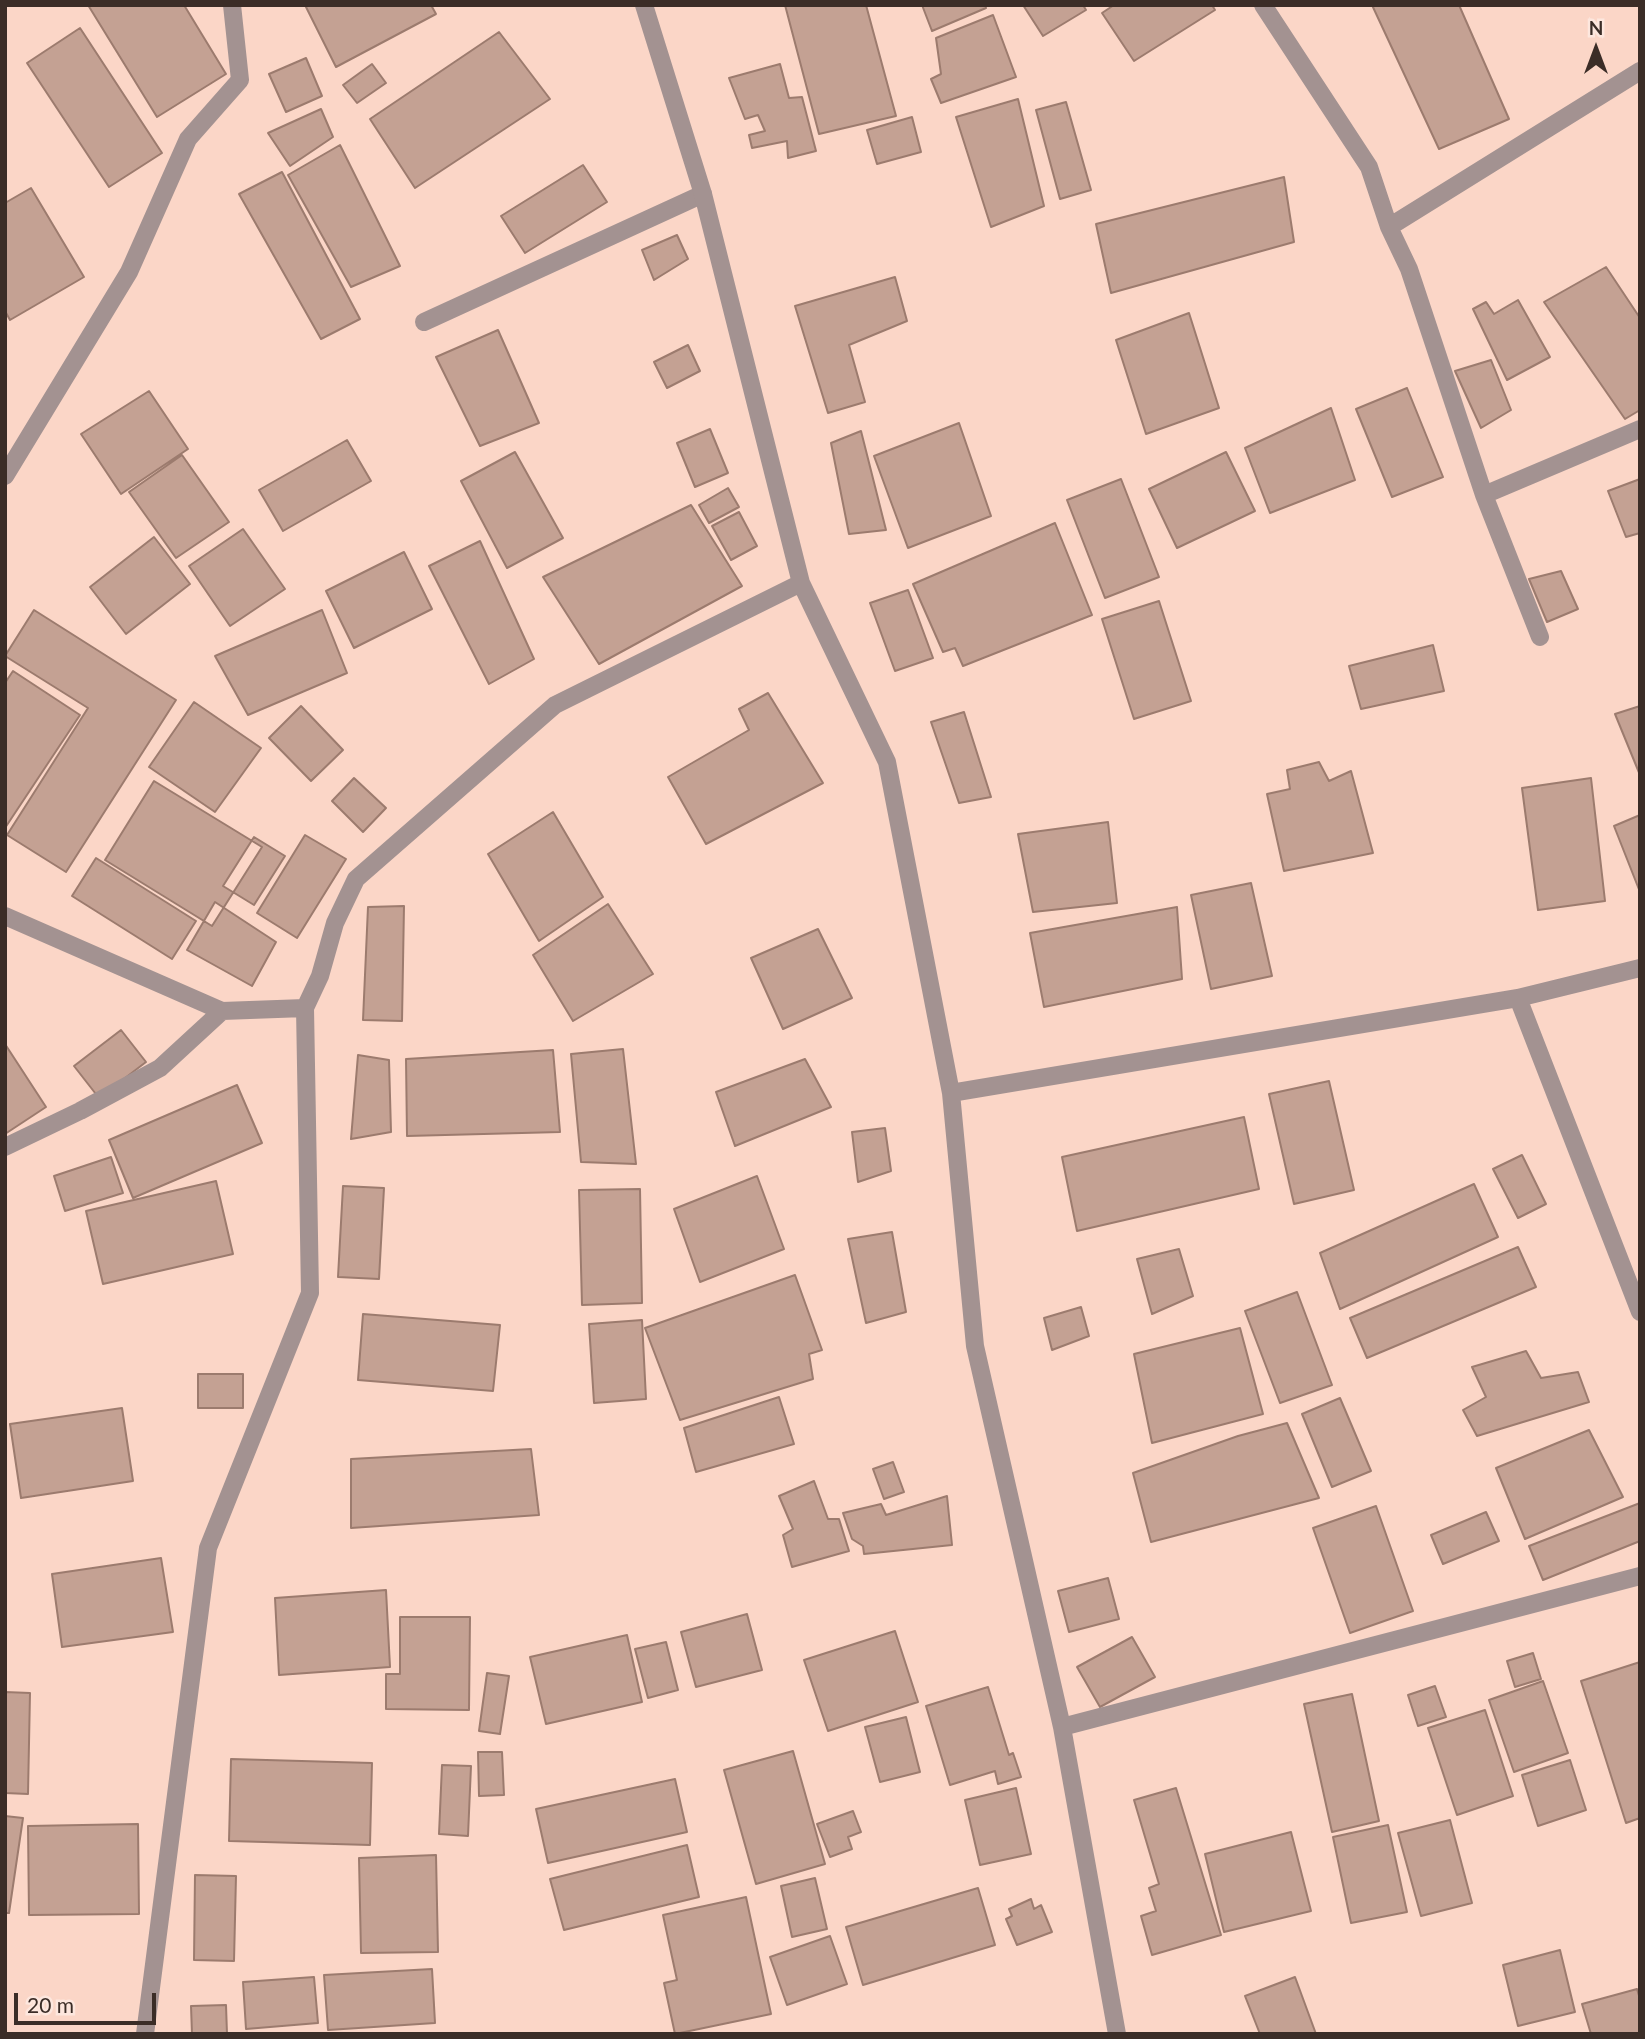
<!DOCTYPE html>
<html>
<head>
<meta charset="utf-8">
<style>
	body { margin:0 }
	#map { position:relative; width:1645px; height:2039px; overflow:hidden; background:#fbd6c7; font-family:Lato,sans-serif }
	canvas { display:block }
	.frame { position:absolute; inset:0; border:7px solid #3b2d27; pointer-events:none }
	.north { position:absolute; left:1561px; top:14px; width:70px; height:70px; -webkit-text-stroke:5px #fde7de; paint-order:stroke; rotate:0deg; font-size:19px; font-weight:700; line-height:28px; text-align:center; color:#3b2d27 }
	.north::after { content:''; display:block; margin:auto; width:24px; height:32px; background:#3b2d27; clip-path:polygon(50% 0,100% 100%,50% 72%,0 100%) }
	.scale { position:absolute; left:14px; top:1993px; width:142px; height:32px; box-sizing:border-box; border:4px solid #3b2d27; border-top:0; padding-left:9px; font-size:21px; line-height:24px; white-space:nowrap; color:#3b2d27; -webkit-text-stroke:5px #fde7de; paint-order:stroke }
</style>
</head>
<body>
<div id="map">
<canvas width="1645" height="2039"></canvas>
<div class="frame"></div>
<div class="north">N</div>
<div class="scale">20 m</div>
</div>
<script>
const context = document.querySelector('canvas').getContext('2d');
context.lineJoin = 'round';
function fillPath(path, color) { context.fillStyle = color; context.fill(path, 'evenodd'); }
function trace(path, color, width, dash) { context.strokeStyle = color; context.lineWidth = width; context.lineCap = dash ? 'butt' : 'round'; context.setLineDash(dash || []); context.stroke(path); }
const building = new Path2D(`
	M 88,5 L 184,5 L 226,74 L 157,117 Z
	M 305,5 L 431,5 L 436,14 L 336,67 Z
	M 785,5 L 866,5 L 896,116 L 819,134 Z
	M 922,5 L 985,5 L 986,8 L 932,31 Z
	M 1023,5 L 1083,5 L 1086,10 L 1043,36 Z
	M 1114,5 L 1212,5 L 1215,10 L 1134,61 L 1102,13 Z
	M 1372,5 L 1459,5 L 1509,119 L 1439,149 Z
	M 993,15 L 1016,77 L 941,103 L 931,79 L 941,74 L 936,38 Z
	M 80,28 L 162,153 L 109,187 L 27,63 Z
	M 499,32 L 550,99 L 415,188 L 370,119 Z
	M 306,58 L 322,96 L 286,112 L 269,74 Z
	M 372,64 L 386,83 L 357,103 L 343,85 Z
	M 780,64 L 789,98 L 802,97 L 816,151 L 788,158 L 787,141 L 752,148 L 749,135 L 765,131 L 758,115 L 745,119 L 729,78 Z
	M 1018,99 L 1044,206 L 991,227 L 956,117 Z
	M 1066,102 L 1091,190 L 1060,199 L 1036,110 Z
	M 321,109 L 333,137 L 290,166 L 268,133 Z
	M 912,117 L 921,152 L 877,164 L 867,130 Z
	M 340,145 L 400,266 L 351,287 L 288,175 Z
	M 583,165 L 607,202 L 525,253 L 501,216 Z
	M 282,172 L 360,319 L 321,339 L 239,194 Z
	M 1284,177 L 1294,242 L 1111,293 L 1096,224 Z
	M 31,188 L 84,277 L 10,320 L 5,311 L 5,203 Z
	M 677,235 L 688,259 L 654,280 L 642,250 Z
	M 1606,267 L 1640,318 L 1640,410 L 1625,419 L 1544,302 Z
	M 895,277 L 907,321 L 849,345 L 865,402 L 828,413 L 795,306 Z
	M 1518,300 L 1550,357 L 1507,380 L 1473,309 L 1486,302 L 1494,314 Z
	M 1189,313 L 1219,408 L 1146,434 L 1116,340 Z
	M 498,330 L 539,423 L 480,446 L 436,357 Z
	M 688,345 L 700,371 L 667,388 L 654,362 Z
	M 1491,360 L 1511,410 L 1481,428 L 1455,371 Z
	M 1407,388 L 1443,477 L 1392,497 L 1356,409 Z
	M 149,391 L 188,449 L 121,494 L 81,434 Z
	M 1331,408 L 1355,480 L 1270,513 L 1245,448 Z
	M 959,423 L 991,516 L 908,548 L 874,456 Z
	M 710,429 L 728,473 L 695,487 L 677,443 Z
	M 861,431 L 886,530 L 849,534 L 831,443 Z
	M 347,440 L 371,481 L 283,531 L 259,490 Z
	M 515,452 L 563,538 L 507,568 L 461,481 Z
	M 1226,452 L 1255,511 L 1177,548 L 1149,489 Z
	M 182,455 L 229,522 L 176,558 L 129,492 Z
	M 1121,479 L 1159,577 L 1105,598 L 1067,500 Z
	M 1640,479 L 1640,533 L 1626,537 L 1608,491 Z
	M 728,488 L 739,507 L 709,523 L 699,505 Z
	M 691,505 L 742,586 L 599,664 L 543,577 Z
	M 739,512 L 757,546 L 731,560 L 712,526 Z
	M 1055,523 L 1092,615 L 963,666 L 955,648 L 943,652 L 913,584 Z
	M 243,529 L 285,589 L 230,626 L 189,566 Z
	M 154,537 L 190,584 L 126,634 L 90,587 Z
	M 480,541 L 534,659 L 489,684 L 429,566 Z
	M 404,552 L 432,609 L 354,648 L 326,591 Z
	M 1561,571 L 1578,609 L 1547,622 L 1529,579 Z
	M 908,590 L 933,658 L 895,671 L 870,603 Z
	M 1159,601 L 1191,701 L 1134,719 L 1102,619 Z
	M 34,610 L 176,700 L 66,872 L 7,835 L 88,708 L 5,656 Z
	M 322,610 L 347,673 L 248,715 L 215,656 Z
	M 1433,645 L 1444,691 L 1361,709 L 1349,666 Z
	M 13,671 L 80,715 L 5,828 L 5,683 Z
	M 768,693 L 823,783 L 706,844 L 668,777 L 749,730 L 739,709 Z
	M 194,702 L 261,748 L 215,812 L 149,767 Z
	M 301,706 L 343,750 L 311,781 L 269,738 Z
	M 1640,706 L 1640,775 L 1615,714 Z
	M 964,712 L 991,797 L 959,803 L 931,722 Z
	M 1319,762 L 1329,781 L 1351,771 L 1373,853 L 1284,871 L 1267,794 L 1290,789 L 1287,770 Z
	M 354,778 L 386,808 L 363,832 L 332,801 Z
	M 1591,778 L 1605,901 L 1538,910 L 1522,788 Z
	M 154,781 L 262,847 L 212,926 L 105,860 Z
	M 553,812 L 603,897 L 539,941 L 488,854 Z
	M 1640,815 L 1640,892 L 1614,826 Z
	M 1108,822 L 1117,903 L 1033,912 L 1018,834 Z
	M 305,835 L 346,859 L 297,938 L 257,913 Z
	M 254,837 L 285,856 L 254,905 L 223,886 Z
	M 96,858 L 196,921 L 172,959 L 72,896 Z
	M 1251,883 L 1272,976 L 1211,989 L 1191,895 Z
	M 215,902 L 276,942 L 252,986 L 187,950 Z
	M 608,904 L 653,974 L 573,1021 L 533,955 Z
	M 404,906 L 402,1021 L 363,1020 L 368,907 Z
	M 1177,907 L 1182,979 L 1044,1007 L 1030,933 Z
	M 818,929 L 852,998 L 783,1029 L 751,958 Z
	M 121,1030 L 146,1062 L 99,1098 L 74,1066 Z
	M 5,1044 L 46,1107 L 5,1134 Z
	M 623,1049 L 636,1164 L 581,1162 L 571,1054 Z
	M 553,1050 L 560,1132 L 407,1136 L 406,1059 Z
	M 358,1055 L 389,1060 L 391,1132 L 351,1139 Z
	M 805,1059 L 831,1107 L 735,1146 L 716,1092 Z
	M 1329,1081 L 1354,1190 L 1294,1204 L 1269,1094 Z
	M 237,1085 L 262,1143 L 133,1198 L 109,1140 Z
	M 1244,1117 L 1259,1189 L 1077,1231 L 1062,1157 Z
	M 885,1128 L 891,1171 L 858,1182 L 852,1132 Z
	M 1522,1155 L 1546,1204 L 1518,1218 L 1493,1169 Z
	M 111,1157 L 123,1193 L 65,1211 L 54,1176 Z
	M 757,1176 L 784,1249 L 700,1282 L 674,1209 Z
	M 216,1181 L 233,1254 L 103,1284 L 86,1211 Z
	M 1474,1184 L 1498,1237 L 1340,1309 L 1320,1253 Z
	M 343,1186 L 384,1188 L 379,1279 L 338,1277 Z
	M 640,1189 L 642,1303 L 582,1305 L 579,1190 Z
	M 892,1232 L 906,1312 L 866,1323 L 848,1239 Z
	M 1518,1247 L 1536,1287 L 1367,1358 L 1350,1318 Z
	M 1179,1249 L 1193,1296 L 1152,1314 L 1137,1259 Z
	M 795,1275 L 822,1350 L 809,1354 L 813,1379 L 680,1420 L 645,1328 Z
	M 1297,1292 L 1332,1385 L 1280,1403 L 1245,1311 Z
	M 1081,1307 L 1089,1336 L 1052,1350 L 1044,1318 Z
	M 363,1314 L 500,1325 L 493,1391 L 358,1380 Z
	M 642,1320 L 646,1399 L 594,1403 L 589,1324 Z
	M 1240,1328 L 1263,1414 L 1152,1443 L 1134,1354 Z
	M 1526,1351 L 1541,1378 L 1578,1372 L 1589,1402 L 1477,1436 L 1463,1410 L 1486,1397 L 1472,1367 Z
	M 198,1374 L 243,1374 L 243,1408 L 198,1408 Z
	M 779,1397 L 794,1444 L 696,1472 L 684,1428 Z
	M 1340,1398 L 1371,1471 L 1332,1487 L 1302,1414 Z
	M 122,1408 L 133,1481 L 21,1498 L 10,1424 Z
	M 1287,1423 L 1319,1498 L 1151,1542 L 1133,1473 L 1238,1436 Z
	M 1589,1430 L 1623,1497 L 1525,1539 L 1496,1468 Z
	M 531,1449 L 539,1515 L 351,1528 L 351,1459 Z
	M 893,1462 L 904,1492 L 884,1499 L 873,1469 Z
	M 814,1481 L 828,1519 L 839,1519 L 849,1551 L 792,1567 L 783,1535 L 793,1529 L 779,1496 Z
	M 947,1496 L 952,1545 L 864,1554 L 863,1546 L 852,1539 L 843,1513 L 881,1504 L 886,1515 Z
	M 1640,1503 L 1640,1541 L 1543,1580 L 1529,1546 Z
	M 1376,1506 L 1413,1611 L 1350,1633 L 1313,1528 Z
	M 1486,1512 L 1499,1541 L 1443,1564 L 1431,1535 Z
	M 161,1558 L 173,1632 L 62,1647 L 52,1574 Z
	M 1108,1578 L 1119,1619 L 1069,1632 L 1058,1591 Z
	M 386,1590 L 390,1667 L 279,1675 L 275,1598 Z
	M 747,1614 L 762,1670 L 696,1687 L 681,1632 Z
	M 400,1617 L 470,1617 L 469,1710 L 386,1709 L 386,1674 L 400,1674 Z
	M 895,1631 L 918,1702 L 828,1731 L 804,1660 Z
	M 627,1635 L 642,1702 L 546,1724 L 530,1657 Z
	M 1132,1637 L 1155,1677 L 1100,1707 L 1077,1667 Z
	M 666,1642 L 678,1690 L 648,1698 L 635,1649 Z
	M 1533,1653 L 1541,1679 L 1515,1687 L 1507,1661 Z
	M 1640,1662 L 1640,1818 L 1626,1823 L 1581,1681 Z
	M 487,1673 L 509,1676 L 500,1734 L 479,1731 Z
	M 1543,1681 L 1568,1753 L 1514,1772 L 1489,1700 Z
	M 1435,1686 L 1446,1717 L 1418,1726 L 1408,1695 Z
	M 988,1687 L 1009,1755 L 1013,1753 L 1021,1777 L 998,1784 L 995,1771 L 950,1785 L 926,1706 Z
	M 5,1692 L 30,1693 L 28,1794 L 5,1793 Z
	M 1352,1694 L 1379,1821 L 1332,1832 L 1304,1704 Z
	M 1485,1710 L 1513,1796 L 1457,1815 L 1428,1728 Z
	M 906,1717 L 920,1772 L 880,1782 L 865,1727 Z
	M 793,1751 L 825,1864 L 756,1884 L 724,1770 Z
	M 478,1752 L 502,1752 L 504,1795 L 479,1796 Z
	M 231,1759 L 372,1763 L 370,1845 L 229,1841 Z
	M 1570,1760 L 1586,1810 L 1538,1826 L 1522,1775 Z
	M 442,1765 L 471,1766 L 468,1836 L 439,1834 Z
	M 675,1779 L 687,1832 L 548,1863 L 536,1809 Z
	M 1016,1788 L 1031,1854 L 980,1865 L 965,1800 Z
	M 1176,1788 L 1221,1935 L 1152,1955 L 1141,1916 L 1156,1911 L 1149,1888 L 1159,1884 L 1134,1800 Z
	M 853,1811 L 861,1832 L 848,1837 L 852,1849 L 830,1857 L 817,1824 Z
	M 5,1816 L 23,1818 L 9,1913 L 5,1913 Z
	M 1450,1820 L 1472,1903 L 1421,1916 L 1398,1833 Z
	M 138,1824 L 139,1914 L 29,1915 L 28,1826 Z
	M 1388,1825 L 1407,1912 L 1351,1923 L 1333,1837 Z
	M 1291,1832 L 1311,1911 L 1224,1932 L 1205,1854 Z
	M 687,1845 L 699,1897 L 564,1930 L 550,1879 Z
	M 436,1855 L 438,1952 L 361,1953 L 359,1858 Z
	M 195,1875 L 236,1876 L 234,1961 L 194,1960 Z
	M 815,1878 L 827,1929 L 792,1937 L 781,1886 Z
	M 978,1888 L 995,1945 L 863,1985 L 846,1927 Z
	M 746,1897 L 771,2014 L 675,2034 L 664,1983 L 677,1980 L 663,1915 Z
	M 1031,1899 L 1034,1909 L 1041,1905 L 1052,1932 L 1017,1945 L 1006,1919 L 1012,1916 L 1009,1909 Z
	M 830,1936 L 847,1984 L 787,2005 L 770,1957 Z
	M 1560,1950 L 1575,2012 L 1518,2026 L 1503,1965 Z
	M 432,1969 L 435,2023 L 328,2030 L 324,1975 Z
	M 314,1977 L 318,2023 L 246,2029 L 243,1982 Z
	M 1295,1977 L 1316,2034 L 1260,2034 L 1245,1996 Z
	M 1637,1989 L 1640,1999 L 1640,2034 L 1591,2034 L 1582,2004 Z
	M 226,2005 L 227,2034 L 192,2034 L 191,2006 Z`);
fillPath(building, '#c4a193');
trace(building, '#9c7b6e', 2);
trace(new Path2D(`
	M 424,322 L 703,194`), '#a39291', 18);
trace(new Path2D(`
	M 644,5 L 703,194 L 801,583 L 887,762 L 951,1093 L 975,1346 L 1062,1727 L 1117,2034
	M 1263,5 L 1369,167 L 1389,227 L 1409,269 L 1484,495 L 1540,637
	M 1389,227 L 1640,71
	M 5,476 L 129,272 L 188,139 L 240,80 L 232,5
	M 1484,495 L 1640,429
	M 5,916 L 222,1011 L 305,1008
	M 1518,998 L 1640,1312
	M 951,1093 L 1518,998 L 1640,968
	M 5,1147 L 80,1111 L 160,1068 L 222,1011
	M 1062,1727 L 1640,1576
	M 145,2034 L 208,1548 L 310,1293 L 305,1008 L 320,976 L 335,923 L 356,879 L 555,705 L 801,583`), '#a39291', 18);
</script>
</body>
</html>
